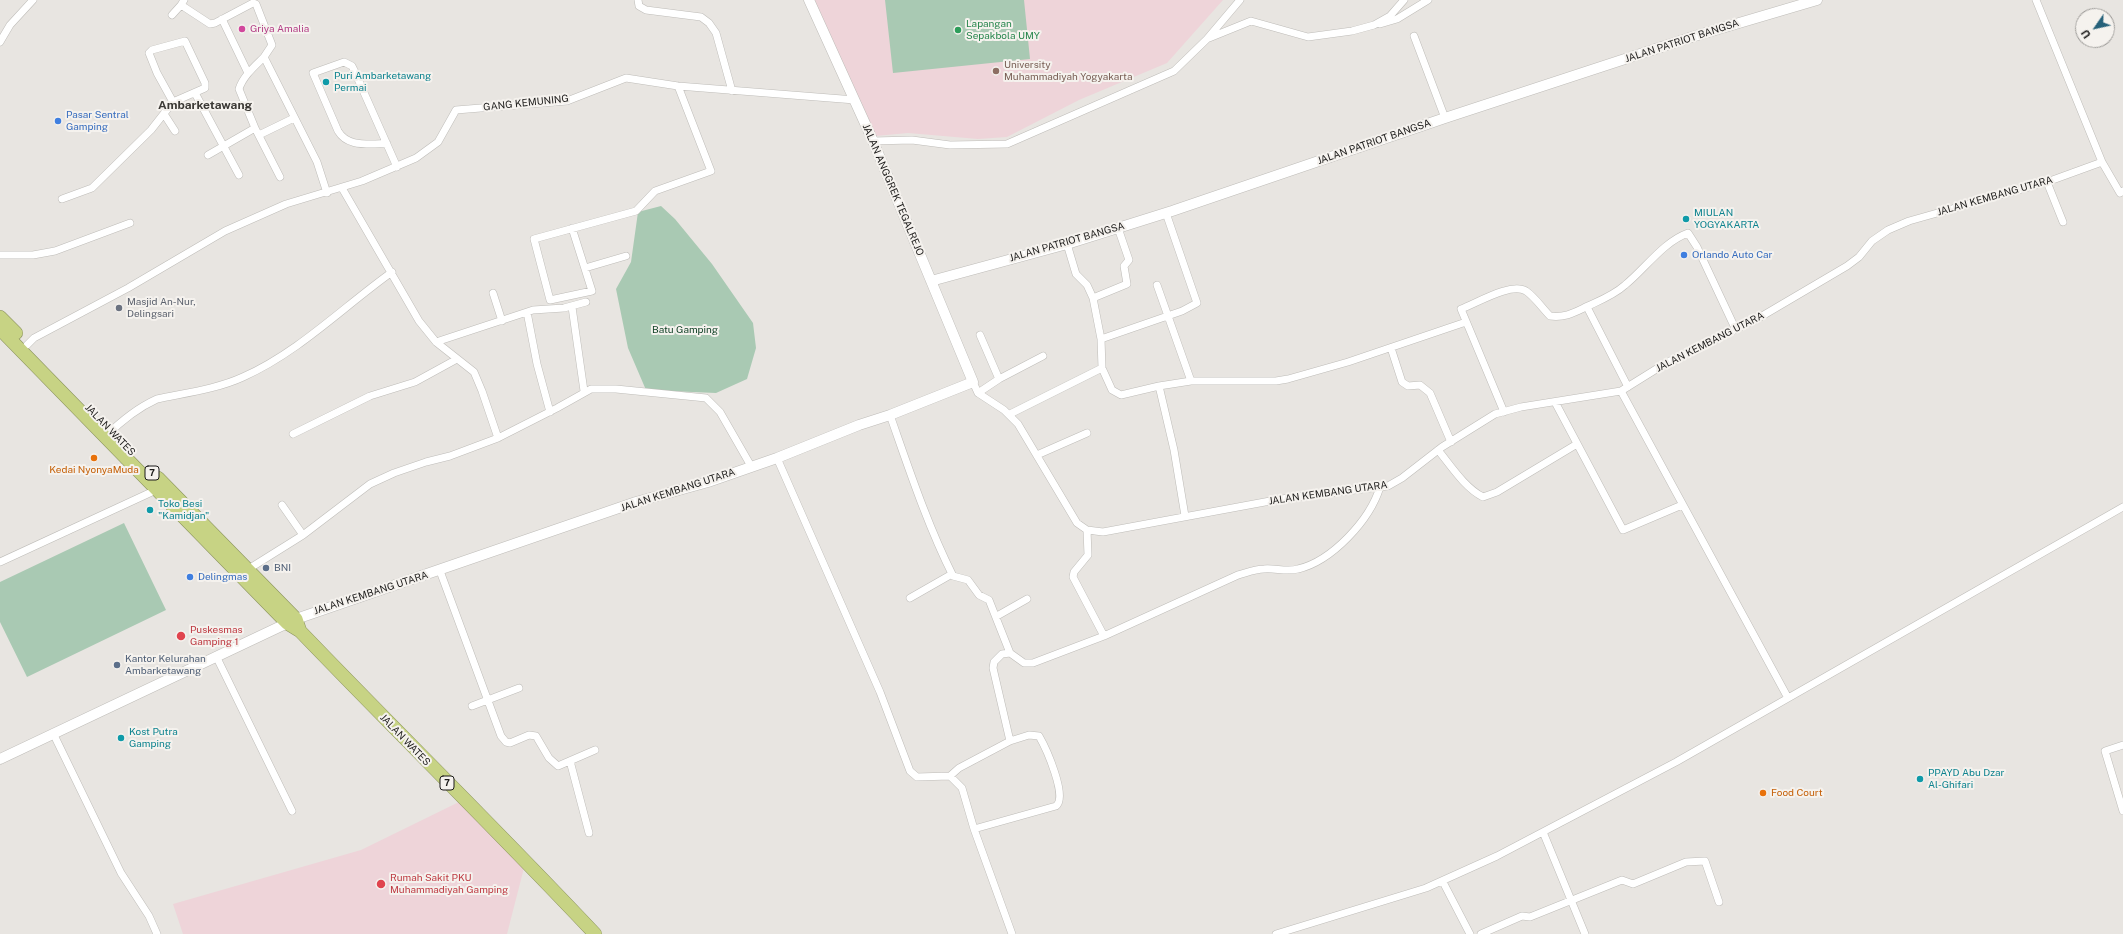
<!DOCTYPE html>
<html>
<head>
<meta charset="utf-8">
<style>
	body { margin:0 }
	#map { position:relative; width:2123px; height:934px; overflow:hidden; background:#e8e5e1; font-family:"Public Sans",sans-serif }
	canvas { display:block }
	.north { position:absolute; left:2075px; top:8px; width:40px; height:40px; box-sizing:border-box; background:#f5f2ee; border:1px solid #9e9c99; border-radius:50%; rotate:236deg; font-size:11px; font-weight:700; line-height:16px; text-align:center; color:#1c1b1a }
	.north::after { content:''; display:block; margin:auto; width:14px; height:18px; background:#26617a; clip-path:polygon(50% 0,100% 100%,50% 72%,0 100%) }
</style>
</head>
<body>
<div id="map">
<canvas width="2123" height="934"></canvas>
<div class="north">U</div>
</div>
<script>
const context = document.querySelector('canvas').getContext('2d');
context.lineJoin = 'round';
function fillPath(path, color) { context.fillStyle = color; context.fill(path, 'evenodd'); }
function trace(path, color, width, dash) { context.strokeStyle = color; context.lineWidth = width; context.lineCap = dash ? 'butt' : 'round'; context.setLineDash(dash || []); context.stroke(path); }
function label(font, color, halo, rows, align = 'center') {
  context.font = font + ' "Public Sans",sans-serif'; context.lineWidth = 4; context.setLineDash([]); context.textBaseline = 'middle'; context.strokeStyle = halo; context.fillStyle = color; for (const [text, x, y, turn = 0] of rows) {
    context.save(); context.translate(x, y); context.rotate((+turn || 0) * Math.PI / 180); context.textAlign = isNaN(turn) ? turn : align; if (halo) context.strokeText(text, 0, 0); context.fillText(text, 0, 0); context.restore();
  }
}
fillPath(new Path2D(`
	M 814,0 L 1223,0 L 1167,63 L 1079,100 L 1007,137 L 978,139 L 908,133 L 875,136 Z
	M 461,801 L 525,864 L 507,934 L 183,934 L 173,904 L 361,850 Z`), '#eed4d9');
fillPath(new Path2D(`
	M 885,0 L 1024,0 L 1030,59 L 893,73 Z
	M 661,206 L 675,219 L 712,264 L 753,323 L 756,348 L 747,379 L 716,393 L 646,390 L 628,348 L 616,289 L 631,262 L 638,212 Z
	M 124,523 L 166,610 L 27,677 L 0,622 L 0,582 Z`), '#a9c9b3');
const street = new Path2D(`
	M 184,0 L 181,5 L 210,24 L 215,23 L 253,3 L 256,4 L 272,45 L 264,57
	M 638,0 L 639,6 L 646,10 L 701,17 L 709,23 L 716,33 L 732,91
	M 172,15 L 181,5
	M 222,19 L 248,73
	M 1380,24 L 1397,19 L 1428,0
	M 1414,36 L 1445,118
	M 1209,38 L 1251,21 L 1308,37 L 1352,31 L 1374,25 L 1390,16 L 1404,0
	M 0,42 L 10,25 L 33,0
	M 195,93 L 239,175
	M 164,114 L 175,131
	M 255,128 L 280,177
	M 259,135 L 294,118
	M 873,141 L 912,140 L 950,145 L 1007,144 L 1174,71 L 1207,39 L 1240,0
	M 387,144 C 369,143 348,148 338,131 L 313,73 L 344,62 L 352,66 L 354,70 L 397,167
	M 208,155 L 255,128 L 239,89 C 243,76 255,66 264,57 L 317,162 L 327,193
	M 2102,162 L 2120,193 L 2123,191
	M 2047,182 L 2063,222
	M 342,188 L 419,321 L 436,342 L 474,372 L 482,391 L 498,438
	M 62,199 L 92,188 L 151,130 L 173,102 L 205,88 L 205,83 L 185,41 L 152,50 L 149,53 L 157,73 L 173,102
	M 572,228 L 592,291 L 550,300 L 534,239 L 636,211 L 655,191 L 711,171 L 678,86
	M 1067,244 L 1076,274 L 1087,285 L 1093,298 L 1101,339 L 1102,368
	M 0,255 L 33,255 L 55,251 L 130,223
	M 585,268 L 626,256
	M 1157,285 L 1191,381
	M 493,293 L 502,321
	M 1093,298 L 1127,284 L 1124,266 L 1129,260 L 1118,228
	M 572,307 L 584,391
	M 1587,307 L 1628,387
	M 527,312 L 533,310 L 564,308 L 586,302
	M 980,335 L 999,379
	M 1101,339 L 1182,311 L 1197,303 L 1166,213
	M 436,342 L 527,312 L 537,364 L 550,412
	M 27,345 L 34,338 L 128,288 L 225,231 L 286,204 L 362,181 L 416,158 L 438,142 L 456,110 L 567,101 L 626,78 L 678,86 L 855,100
	M 1391,348 L 1402,382 L 1408,386 L 1420,385 L 1430,393 L 1451,442
	M 973,382 L 978,393 L 1004,410 L 1018,424 L 1077,523 L 1087,530 L 1103,532 L 1281,499 L 1388,486 L 1402,478 L 1442,447 L 1495,414 L 1521,407 L 1621,391 L 1666,363 L 1757,319 L 1847,266 L 1859,257 L 1872,241 L 1888,230 L 1909,221 L 2047,182 L 2102,162 L 2036,0
	M 1159,386 L 1174,450 L 1185,516
	M 1621,391 L 1788,698
	M 978,393 L 999,379 L 1043,356
	M 1555,402 L 1623,530 L 1682,505
	M 1504,412 L 1461,309 C 1477,303 1511,282 1526,291 C 1535,297 1542,308 1550,316 C 1566,318 1575,312 1588,306 C 1601,300 1614,295 1625,285 C 1645,269 1663,242 1688,233 L 1697,247 L 1735,328
	M 1010,414 L 1102,368 L 1112,390 L 1121,395 L 1159,386 L 1191,381 L 1276,381 L 1288,379 L 1348,362 L 1466,322
	M 890,415 C 909,469 927,524 953,576 L 968,580 L 979,595 L 989,600 L 1010,653
	M 293,434 L 370,396 L 415,382 L 457,359
	M 105,437 C 121,421 137,408 157,399 C 185,393 217,389 243,377 C 299,352 343,307 392,272
	M 1438,450 C 1451,466 1465,488 1483,497 L 1497,492 L 1577,444
	M 1037,455 L 1087,433
	M 777,458 L 880,692 L 910,771 L 917,777 L 950,776 L 962,788 L 974,829 L 1012,934
	M 282,505 L 303,535
	M 1087,530 L 1088,555 L 1074,572 L 1073,577 L 1104,636
	M 0,562 L 156,490
	M 247,570 L 303,535 L 370,484 L 394,473 L 426,462 L 450,456 L 498,438 L 557,408 L 591,389 L 616,389 L 706,398 L 720,412 L 751,466
	M 440,571 L 501,736 L 506,742 L 510,743 L 529,735 L 536,736 L 549,758 L 558,766 L 595,750
	M 910,598 L 952,574
	M 997,616 L 1027,599
	M 216,656 L 292,811
	M 472,706 L 519,688
	M 53,733 L 121,873 L 149,916 L 157,934
	M 2123,745 L 2105,751 L 2123,811
	M 570,761 L 589,833
	M 950,776 L 959,768 L 1010,741 L 993,668 L 994,662 L 1002,654 L 1010,653 L 1024,663 L 1033,663 L 1104,636 L 1238,575 C 1246,573 1255,569 1264,569 C 1275,568 1287,572 1298,569 C 1332,561 1370,520 1380,487
	M 974,829 L 1056,806 C 1068,797 1046,748 1039,736 L 1029,735 L 1010,741
	M 1543,832 L 1585,934
	M 1443,882 L 1470,934
	M 1276,934 L 1426,888 L 1497,856 L 1676,762 L 2123,507
	M 1481,934 L 1522,916 L 1530,917 L 1622,880 L 1633,884 L 1686,862 L 1705,861 L 1719,902`);
const secondary = new Path2D(`
	M 931,281 L 1067,244 L 1172,211 L 1445,118 L 1695,36 L 1817,0
	M 0,759 L 296,619 L 636,502 L 708,482 L 777,458 L 859,425 L 890,415 L 973,382 L 873,141 L 809,0`);
const highway = new Path2D(`
	M 0,317 L 16,333
	M 0,329 L 287,623 L 300,631 C 398,733 498,831 595,934
	M 158,478 L 296,619 L 300,631`);
trace(street, '#bebcb8', 8);
trace(secondary, '#bebcb8', 11);
trace(highway, '#8b935f', 14);
trace(street, '#fff', 7);
trace(secondary, '#fff', 10);
trace(highway, '#c7d384', 13);
for (const [x, y, r, color] of [
	[242,29,4,"#d1479c"],
	[958,30,4,"#2e9e5b"],
	[996,71,4,"#8d6e63"],
	[326,82,4,"#0f9aa8"],
	[58,121,4,"#3f7fe0"],
	[1686,219,4,"#0f9aa8"],
	[1684,255,4,"#3f7fe0"],
	[119,308,4,"#6b7280"],
	[94,458,4,"#e8710a"],
	[150,510,4,"#0f9aa8"],
	[266,568,4,"#5c6f8a"],
	[190,577,4,"#3f7fe0"],
	[181,636,5,"#e0444e"],
	[117,665,4,"#5c6f8a"],
	[121,738,4,"#0f9aa8"],
	[1920,779,4,"#0f9aa8"],
	[1763,793,4,"#e8710a"],
	[381,884,5,"#e0444e"]
]) { const dot = new Path2D(); dot.arc(x, y, r, 0, 2 * Math.PI); context.fillStyle = color; context.fill(dot); trace(dot, '#f5f2ee', 1.5); }
for (const [x, y, w] of [
	[152,473,14],
	[447,783,14]
]) { const box = new Path2D(); box.roundRect(x - w / 2, y - 7, w, 14, 3); context.fillStyle = '#f5f2ee'; context.fill(box); trace(box, '#1c1b1a', 1); }
label('bold 9px', '#1c1b1a', null, [
	["7",152,473],
	["7",447,783]
]);
label('10px', '#27864d', '#f5f2ee', [
	["Lapangan",966,24],
	["Sepakbola UMY",966,36]
], 'left');
label('10px', '#b23c85', '#f5f2ee', [
	["Griya Amalia",250,29]
], 'left');
label('10px', '#1c1b1a', '#f5f2ee', [
	["JALAN PATRIOT BANGSA",1682,41,-18],
	["GANG KEMUNING",526,103,-6],
	["JALAN PATRIOT BANGSA",1374,142,-19],
	["JALAN ANGGREK TEGALREJO",893,190,67],
	["JALAN KEMBANG UTARA",1995,196,-16],
	["JALAN PATRIOT BANGSA",1067,242,-16],
	["JALAN KEMBANG UTARA",1710,342,-27],
	["JALAN WATES",110,430,46],
	["JALAN KEMBANG UTARA",678,490,-18],
	["JALAN KEMBANG UTARA",1328,493,-8],
	["JALAN KEMBANG UTARA",371,593,-18],
	["JALAN WATES",405,740,46]
]);
label('10px', '#785e54', '#f5f2ee', [
	["University",1004,65],
	["Muhammadiyah Yogyakarta",1004,77]
], 'left');
label('10px', '#0d838f', '#f5f2ee', [
	["Puri Ambarketawang",334,76],
	["Permai",334,88],
	["MIULAN",1694,213],
	["YOGYAKARTA",1694,225],
	["Toko Besi",158,504],
	["\"Kamidjan\"",158,516],
	["Kost Putra",129,732],
	["Gamping",129,744],
	["PPAYD Abu Dzar",1928,773],
	["Al-Ghifari",1928,785]
], 'left');
label('10px', '#366cbe', '#f5f2ee', [
	["Pasar Sentral",66,115],
	["Gamping",66,127],
	["Orlando Auto Car",1692,255],
	["Delingmas",198,577]
], 'left');
label('10px', '#5b616d', '#f5f2ee', [
	["Masjid An-Nur,",127,302],
	["Delingsari",127,314]
], 'left');
label('10px', '#114227', '#f5f2ee', [
	["Batu Gamping",685,330]
]);
label('10px', '#c56008', '#f5f2ee', [
	["Kedai NyonyaMuda",94,470],
	["Food Court",1771,793,"left"]
]);
label('10px', '#4e5e75', '#f5f2ee', [
	["BNI",274,568],
	["Kantor Kelurahan",125,659],
	["Ambarketawang",125,671]
], 'left');
label('10px', '#be3a42', '#f5f2ee', [
	["Puskesmas",190,630],
	["Gamping 1",190,642],
	["Rumah Sakit PKU",390,878],
	["Muhammadiyah Gamping",390,890]
], 'left');
label('bold 12px', '#3c3a36', '#f5f2ee', [
	["Ambarketawang",205,105]
]);
</script>
</body>
</html>
